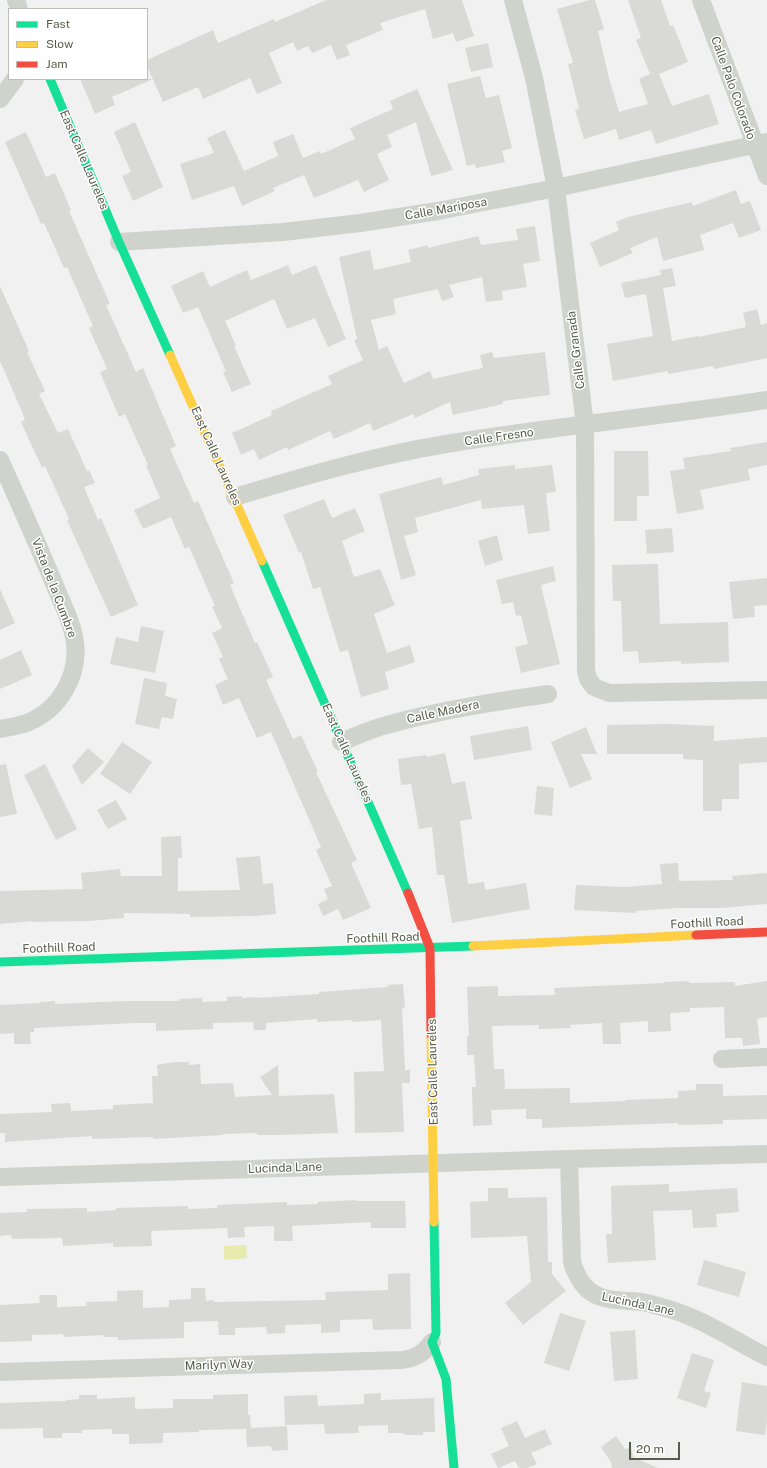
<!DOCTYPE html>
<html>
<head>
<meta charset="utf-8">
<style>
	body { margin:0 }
	#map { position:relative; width:767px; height:1468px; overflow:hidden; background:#f1f1f1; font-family:"Public Sans",sans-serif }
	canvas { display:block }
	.legend { position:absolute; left:8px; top:8px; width:140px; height:72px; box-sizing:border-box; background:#fff; border:1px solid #bbbeb6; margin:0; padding:5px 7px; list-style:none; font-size:12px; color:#565d49 }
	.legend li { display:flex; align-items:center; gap:8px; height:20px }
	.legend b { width:20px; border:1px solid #bbbeb6 }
	.scale { position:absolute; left:629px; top:1442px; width:51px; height:18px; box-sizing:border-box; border:2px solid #565d49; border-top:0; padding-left:5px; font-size:12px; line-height:14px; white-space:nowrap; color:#565d49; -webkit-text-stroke:3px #fff; paint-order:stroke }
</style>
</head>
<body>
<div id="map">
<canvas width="767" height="1468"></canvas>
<ul class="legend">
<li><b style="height:5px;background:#16e098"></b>Fast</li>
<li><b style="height:5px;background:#ffcf43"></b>Slow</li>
<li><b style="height:5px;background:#f24e42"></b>Jam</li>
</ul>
<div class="scale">20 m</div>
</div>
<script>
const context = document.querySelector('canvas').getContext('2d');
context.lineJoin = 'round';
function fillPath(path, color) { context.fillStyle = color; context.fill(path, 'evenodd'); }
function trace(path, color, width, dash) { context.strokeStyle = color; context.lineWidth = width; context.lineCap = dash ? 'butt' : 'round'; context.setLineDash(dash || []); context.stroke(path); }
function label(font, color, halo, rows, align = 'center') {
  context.font = font + ' "Public Sans",sans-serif'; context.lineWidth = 3; context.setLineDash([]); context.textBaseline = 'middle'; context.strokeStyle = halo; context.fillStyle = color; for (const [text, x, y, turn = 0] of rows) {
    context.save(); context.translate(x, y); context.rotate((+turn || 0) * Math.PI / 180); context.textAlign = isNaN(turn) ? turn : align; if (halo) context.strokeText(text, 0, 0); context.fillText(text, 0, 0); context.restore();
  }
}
fillPath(new Path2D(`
	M 246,1245 L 247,1258 L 224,1260 L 224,1246 Z`), '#e7ebad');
fillPath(new Path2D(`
	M 326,0 L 462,0 L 474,36 L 456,42 L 453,33 L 433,39 L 425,9 L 380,23 L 383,30 L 346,45 L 350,55 L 337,60 L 331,45 L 312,53 L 308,46 L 297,51 L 293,42 L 269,53 L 282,83 L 257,94 L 250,78 L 203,99 L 198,87 L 163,102 L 147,66 L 147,60 L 213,30 L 218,43 L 274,19 L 275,22 Z
	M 589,0 L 595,0 L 604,29 L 598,31 L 609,78 L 619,112 L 648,104 L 639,79 L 650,74 L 636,40 L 641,38 L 628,0 L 661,0 L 670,26 L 673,25 L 688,62 L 659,74 L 672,106 L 709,94 L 719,124 L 656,144 L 651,130 L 619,140 L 616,129 L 584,139 L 575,110 L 579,109 L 568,64 L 573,63 L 557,9 Z
	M 488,43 L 493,67 L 471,72 L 465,48 Z
	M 480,76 L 486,98 L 499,95 L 512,148 L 502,151 L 505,162 L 476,168 L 475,164 L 467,166 L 447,84 Z
	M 80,79 L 153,79 L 112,97 L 115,105 L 95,114 Z
	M 417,89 L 453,170 L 431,176 L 416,122 L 387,135 L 392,147 L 377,154 L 389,180 L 364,192 L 358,180 L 314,198 L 304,175 L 273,188 L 275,191 L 242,206 L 234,186 L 192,200 L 180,164 L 214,153 L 207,138 L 225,130 L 244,171 L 278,156 L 273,142 L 293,134 L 303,158 L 320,151 L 321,154 L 355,139 L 350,128 L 393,109 L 390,101 Z
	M 135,122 L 163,187 L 133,201 L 122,176 L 131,172 L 114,132 Z
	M 26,132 L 46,177 L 55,173 L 71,210 L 69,211 L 110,304 L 106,305 L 136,372 L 143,368 L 176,446 L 170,449 L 194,503 L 198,501 L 234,583 L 230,585 L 255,643 L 257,642 L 273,677 L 266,680 L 293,739 L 301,735 L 318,772 L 316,772 L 357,860 L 351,863 L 371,908 L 343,920 L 338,909 L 323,916 L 318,904 L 328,899 L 324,889 L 332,886 L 316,850 L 321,847 L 271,732 L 257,738 L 239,698 L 223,705 L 215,685 L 228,679 L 219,659 L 223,657 L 212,633 L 222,628 L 212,607 L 215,606 L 189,547 L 185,549 L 171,517 L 143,529 L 134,510 L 160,498 L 146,465 L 148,465 L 125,414 L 119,417 L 100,372 L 107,369 L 89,328 L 93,326 L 67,267 L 64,268 L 44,223 L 41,224 L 5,142 Z
	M 736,190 L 741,204 L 750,201 L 761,230 L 739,238 L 733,223 L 700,235 L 704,250 L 663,261 L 657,237 L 630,248 L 633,253 L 600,267 L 590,243 L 619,230 L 616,222 L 628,217 L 692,202 L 693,206 Z
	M 535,226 L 540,261 L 523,264 L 527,287 L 502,291 L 503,300 L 486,302 L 482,277 L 449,285 L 454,297 L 442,301 L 438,289 L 393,299 L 396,314 L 371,320 L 379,350 L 387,346 L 404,383 L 430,371 L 433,379 L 483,368 L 480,355 L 492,352 L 494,358 L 545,352 L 550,395 L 503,401 L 503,404 L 453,415 L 450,402 L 415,418 L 413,414 L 373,431 L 370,423 L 334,439 L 330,431 L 288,450 L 287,447 L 259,460 L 254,449 L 241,455 L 232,433 L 272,415 L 271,411 L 332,384 L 328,376 L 363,360 L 354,340 L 357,339 L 339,257 L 370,250 L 374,270 L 411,262 L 408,250 L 428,245 L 428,248 L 478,236 L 481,245 L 518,240 L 516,229 Z
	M 288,265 L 292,275 L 316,265 L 346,339 L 328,347 L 315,318 L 287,329 L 274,299 L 225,321 L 236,345 L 234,346 L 251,384 L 232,392 L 223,372 L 226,371 L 198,307 L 183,313 L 171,286 L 203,271 L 210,287 L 247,270 L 251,280 Z
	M 672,268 L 676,286 L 663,288 L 672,341 L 698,336 L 698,337 L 746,327 L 743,313 L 757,309 L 761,325 L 767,323 L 767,358 L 714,369 L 713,366 L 668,374 L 668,371 L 613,381 L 607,344 L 653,336 L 646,294 L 625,298 L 621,283 L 661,275 L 660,270 Z
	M 0,286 L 29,351 L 27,352 L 45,391 L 39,394 L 58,433 L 68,429 L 87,471 L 89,470 L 95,483 L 84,487 L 98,520 L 101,518 L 138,605 L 111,617 L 67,520 L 69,519 L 45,466 L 42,468 L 21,422 L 25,419 L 0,361 Z
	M 767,442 L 767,465 L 748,469 L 750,480 L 700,490 L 704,509 L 677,514 L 670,471 L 685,469 L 683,458 L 731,451 L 730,448 Z
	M 614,451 L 648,451 L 649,496 L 637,496 L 637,521 L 614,521 Z
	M 515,465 L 515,469 L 552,465 L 556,492 L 546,493 L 550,531 L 528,534 L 524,505 L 482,509 L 481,500 L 415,518 L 418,532 L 404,536 L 416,575 L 401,580 L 379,494 L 441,477 L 443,485 L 479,475 L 478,469 Z
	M 324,499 L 332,518 L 355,508 L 365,531 L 342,541 L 354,577 L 380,569 L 395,605 L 374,614 L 387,653 L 410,645 L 415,662 L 385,672 L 389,689 L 361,697 L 348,650 L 340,652 L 320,587 L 313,589 L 301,552 L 299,553 L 283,515 Z
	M 672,528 L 674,552 L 647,554 L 645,530 Z
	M 497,535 L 503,560 L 485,566 L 478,541 Z
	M 658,564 L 660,624 L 728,622 L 729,662 L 681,664 L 681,661 L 639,663 L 638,651 L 623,652 L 621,601 L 613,601 L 612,565 Z
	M 553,566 L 556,581 L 541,585 L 560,664 L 521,673 L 515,647 L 528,644 L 521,615 L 516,616 L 513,602 L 502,604 L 496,580 Z
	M 767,578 L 767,605 L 754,606 L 755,617 L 733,619 L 729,582 Z
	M 0,589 L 15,623 L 0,630 Z
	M 141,626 L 164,631 L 155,673 L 110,664 L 116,637 L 138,642 Z
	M 21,650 L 32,675 L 0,689 L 0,660 Z
	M 144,678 L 167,683 L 165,696 L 177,699 L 173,719 L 162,717 L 159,729 L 135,724 Z
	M 671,724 L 714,726 L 714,741 L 767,737 L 767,762 L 739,764 L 739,799 L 722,799 L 722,811 L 703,811 L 703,760 L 683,759 L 683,754 L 607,754 L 607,725 Z
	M 528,726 L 532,750 L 474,760 L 470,736 Z
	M 586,727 L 597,754 L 581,754 L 592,779 L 570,788 L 551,742 Z
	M 122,742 L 152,762 L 130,794 L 100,774 Z
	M 88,748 L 104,762 L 82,785 L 72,766 Z
	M 445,753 L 452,784 L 465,781 L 472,819 L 460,821 L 468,884 L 484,882 L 485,890 L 526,883 L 530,909 L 452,923 L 444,875 L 437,875 L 432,827 L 419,829 L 411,784 L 401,785 L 398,759 L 426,755 L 426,757 Z
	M 6,764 L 17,814 L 0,817 L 0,765 Z
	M 45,764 L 77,829 L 56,840 L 24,775 Z
	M 537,786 L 554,788 L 552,816 L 534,814 Z
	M 116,800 L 127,819 L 108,829 L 97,810 Z
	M 181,836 L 182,858 L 178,858 L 178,891 L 240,890 L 236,858 L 260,856 L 263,884 L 273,883 L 276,914 L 256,916 L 190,917 L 190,914 L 124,913 L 124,918 L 89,921 L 33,922 L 33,921 L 0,924 L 0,891 L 83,889 L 81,873 L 120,869 L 121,876 L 162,876 L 161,837 Z
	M 678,863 L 679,881 L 733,880 L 732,876 L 767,873 L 767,904 L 721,908 L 678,908 L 636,911 L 636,913 L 574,910 L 576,885 L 626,887 L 662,884 L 660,864 Z
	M 689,981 L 689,983 L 735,982 L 735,986 L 767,981 L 767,1017 L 757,1019 L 760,1044 L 743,1046 L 742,1038 L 725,1038 L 724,1007 L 690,1008 L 690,1012 L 670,1013 L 671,1031 L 648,1032 L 648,1021 L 620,1023 L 621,1044 L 603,1044 L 602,1023 L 570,1025 L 571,1028 L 539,1029 L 539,1025 L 492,1026 L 494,1069 L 504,1069 L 505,1089 L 570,1088 L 570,1103 L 626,1101 L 626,1100 L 678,1098 L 678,1091 L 696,1090 L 696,1084 L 723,1084 L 723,1096 L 767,1095 L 767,1119 L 723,1120 L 723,1124 L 678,1125 L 678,1123 L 542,1128 L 542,1119 L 526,1119 L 526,1109 L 491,1110 L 492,1125 L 473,1126 L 472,1087 L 476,1087 L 474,1055 L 467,1055 L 467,1036 L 469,1036 L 467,987 L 498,986 L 498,996 L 555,995 L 554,988 L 664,983 L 664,982 Z
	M 403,984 L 405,1007 L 402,1008 L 405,1070 L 410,1070 L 410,1083 L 402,1083 L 404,1132 L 355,1133 L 354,1072 L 384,1071 L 381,1020 L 352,1022 L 352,1020 L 317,1022 L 317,1019 L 266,1023 L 266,1030 L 254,1030 L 253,1022 L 213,1023 L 213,1029 L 156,1031 L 156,1023 L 133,1023 L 34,1028 L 34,1032 L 30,1032 L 31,1044 L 14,1044 L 14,1033 L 0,1034 L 0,1005 L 40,1003 L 40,1002 L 55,1001 L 55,1004 L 126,1001 L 179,1001 L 179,999 L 202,998 L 202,1002 L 227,1001 L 227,997 L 242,996 L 242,998 L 257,997 L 257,998 L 319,994 L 319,992 L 388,987 L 387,985 Z
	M 174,1062 L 189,1062 L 189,1065 L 200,1064 L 201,1084 L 233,1083 L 235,1097 L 272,1095 L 260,1077 L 278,1065 L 279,1096 L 334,1094 L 338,1133 L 278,1135 L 257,1135 L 257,1133 L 223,1134 L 223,1135 L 153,1139 L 153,1137 L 92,1139 L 92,1136 L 5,1142 L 5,1133 L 0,1133 L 0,1114 L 52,1112 L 51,1104 L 70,1103 L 71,1111 L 113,1109 L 113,1105 L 153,1103 L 152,1076 L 158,1076 L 157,1065 Z
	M 669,1184 L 669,1192 L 737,1188 L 739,1212 L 716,1214 L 717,1227 L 693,1228 L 692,1210 L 653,1211 L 656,1260 L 608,1263 L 606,1234 L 612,1234 L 611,1186 Z
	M 488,1188 L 508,1188 L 508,1198 L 547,1197 L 548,1262 L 552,1262 L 552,1274 L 566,1291 L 523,1325 L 505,1303 L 531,1282 L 527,1236 L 471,1238 L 470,1202 L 488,1201 Z
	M 356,1200 L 356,1201 L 405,1201 L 406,1228 L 371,1228 L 371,1222 L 292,1226 L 293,1241 L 274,1241 L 274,1226 L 244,1227 L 245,1237 L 228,1238 L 227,1228 L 151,1231 L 152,1246 L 113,1247 L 113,1243 L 63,1246 L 62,1238 L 12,1239 L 11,1235 L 0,1236 L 0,1213 L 27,1212 L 27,1209 L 87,1208 L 87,1212 L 116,1210 L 116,1208 L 188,1206 L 188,1209 L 217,1208 L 217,1205 L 287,1202 L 287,1205 L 318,1204 L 318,1202 Z
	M 704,1260 L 746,1272 L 739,1297 L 697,1285 Z
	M 410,1273 L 411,1329 L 373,1330 L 372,1319 L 340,1320 L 340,1332 L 321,1333 L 321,1324 L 285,1325 L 285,1333 L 267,1334 L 266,1327 L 235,1328 L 235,1335 L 219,1335 L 218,1321 L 184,1322 L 184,1338 L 118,1340 L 118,1337 L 103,1337 L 103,1335 L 64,1337 L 63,1334 L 32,1335 L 32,1341 L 0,1342 L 0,1305 L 40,1303 L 39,1295 L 57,1295 L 57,1307 L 87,1306 L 86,1302 L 117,1301 L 117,1291 L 143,1290 L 143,1308 L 169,1307 L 169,1300 L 191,1299 L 191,1288 L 205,1288 L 206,1301 L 214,1300 L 214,1302 L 326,1300 L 325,1292 L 388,1290 L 388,1274 Z
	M 560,1313 L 586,1321 L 569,1371 L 544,1363 Z
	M 635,1330 L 638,1379 L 614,1381 L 610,1332 Z
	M 692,1353 L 714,1360 L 704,1391 L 711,1393 L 706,1408 L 677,1398 Z
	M 742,1382 L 767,1386 L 767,1421 L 765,1435 L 736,1431 Z
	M 381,1393 L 381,1400 L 434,1398 L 435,1432 L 423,1432 L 423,1435 L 405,1435 L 404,1433 L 388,1433 L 388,1425 L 358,1426 L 359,1433 L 325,1434 L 324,1424 L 285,1425 L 284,1396 L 317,1395 L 318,1406 L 364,1404 L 364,1394 Z
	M 248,1394 L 248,1415 L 250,1415 L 251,1428 L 287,1426 L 288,1450 L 272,1451 L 271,1446 L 247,1447 L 246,1429 L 199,1430 L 199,1432 L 163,1433 L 163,1443 L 129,1444 L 129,1434 L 112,1434 L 112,1429 L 82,1430 L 82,1433 L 62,1433 L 62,1438 L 43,1438 L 43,1428 L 0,1429 L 0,1403 L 66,1401 L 66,1400 L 79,1399 L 79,1395 L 97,1395 L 97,1399 L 135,1397 L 135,1409 L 173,1408 L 173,1399 L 213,1399 L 213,1395 Z
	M 517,1421 L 525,1438 L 545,1429 L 552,1444 L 531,1453 L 537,1464 L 527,1468 L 519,1468 L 515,1461 L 498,1468 L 491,1454 L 509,1446 L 501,1428 Z
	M 616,1436 L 625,1449 L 631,1448 L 633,1457 L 658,1468 L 612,1468 L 611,1462 L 601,1447 Z`), '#d9d9d7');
trace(new Path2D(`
	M 16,0 L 19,9
	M 513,0 L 534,78 L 556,188 L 585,425 L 586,670 L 588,679 L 594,687 L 609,693 L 767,690
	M 701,0 L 767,176
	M 0,99 L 15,79
	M 119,242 L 283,232 L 360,223 L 438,211 L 556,188 L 767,142
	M 0,460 C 19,502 38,545 56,588 C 63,606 73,624 75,643 C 79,675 60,709 29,722 C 20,726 10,727 0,729
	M 235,497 C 304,476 374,456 446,444 C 553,426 660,417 767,400
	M 341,742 C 356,736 371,729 387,725 C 440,710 494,702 548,694
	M 722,1059 L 767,1057
	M 767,1154 L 569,1159 L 572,1262 C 576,1275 582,1287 594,1294 C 609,1302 626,1300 642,1302 C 652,1304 662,1307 672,1310 C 705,1320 735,1341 767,1357
	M 0,1177 L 569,1159
	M 0,1372 L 402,1360 C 416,1358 424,1353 432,1342`), '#d0d2cc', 18);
trace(new Path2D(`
	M 50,79 L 119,242 L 170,355
	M 262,561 L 408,893
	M 0,962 L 473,946
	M 434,1222 L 436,1333 L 432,1342 L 446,1379 L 454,1468`), '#16e098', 9);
trace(new Path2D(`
	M 170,355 L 262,561
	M 473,946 L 696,935
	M 431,1035 L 434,1222`), '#ffcf43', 9);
trace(new Path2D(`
	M 408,893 L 430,948 L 431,1035
	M 696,935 L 767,932`), '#f24e42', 9);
label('12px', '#565d49', '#fff', [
	["Calle Palo Colorado",733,88,70],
	["East Calle Laureles",84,160,67],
	["Calle Mariposa",446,209,-10],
	["Calle Granada",576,350,-97],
	["Calle Fresno",499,437,-8],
	["East Calle Laureles",216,456,66],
	["Vista de la Cumbre",54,588,69],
	["Calle Madera",443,712,-12],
	["East Calle Laureles",347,753,66],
	["Foothill Road",707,923,-3],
	["Foothill Road",383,938,-2],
	["Foothill Road",59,948,-2],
	["East Calle Laureles",433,1072,-91],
	["Lucinda Lane",285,1168,-2],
	["Lucinda Lane",638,1304,12],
	["Marilyn Way",219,1365,-2]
]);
</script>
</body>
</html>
